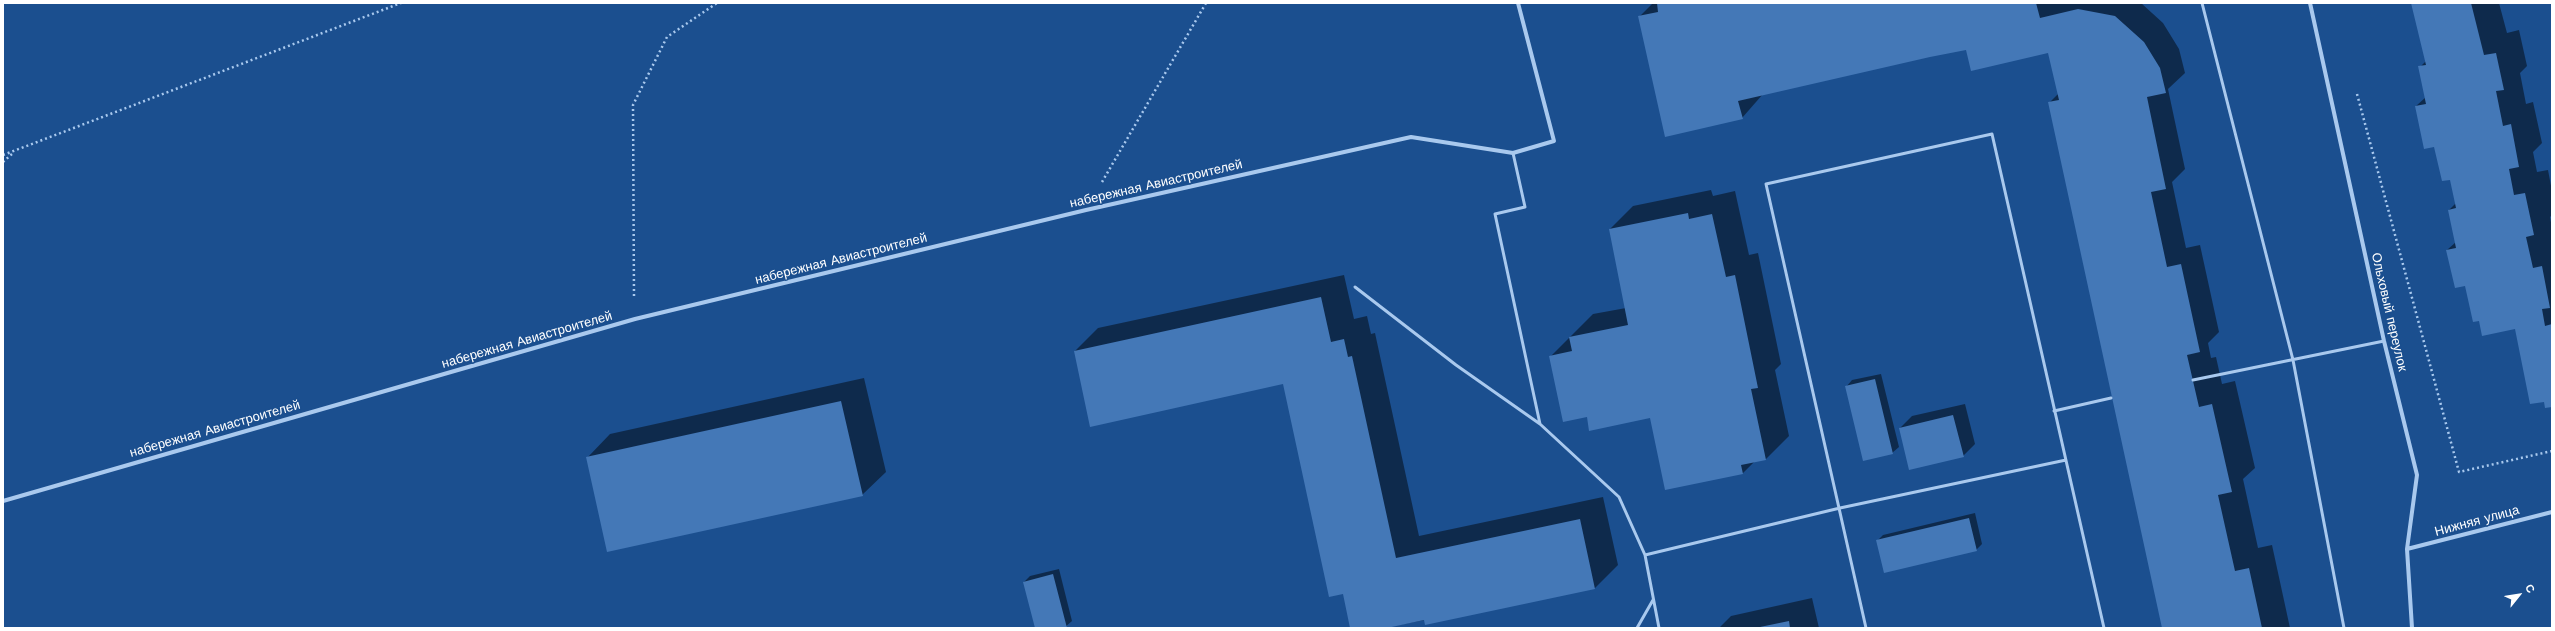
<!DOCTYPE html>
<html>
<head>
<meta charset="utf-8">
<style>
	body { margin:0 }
	#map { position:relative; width:2555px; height:631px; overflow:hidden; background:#1b4f8f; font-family:"Work Sans",sans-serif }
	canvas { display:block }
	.frame { position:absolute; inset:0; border:4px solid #fff; pointer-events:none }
	.north { position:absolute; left:2499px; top:575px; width:40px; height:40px; -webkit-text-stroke:3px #1b4f8f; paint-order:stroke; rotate:60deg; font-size:11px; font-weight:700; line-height:16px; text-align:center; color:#fff }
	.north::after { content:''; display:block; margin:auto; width:14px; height:18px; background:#fff; clip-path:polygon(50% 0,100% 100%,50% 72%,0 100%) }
</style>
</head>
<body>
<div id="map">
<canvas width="2555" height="631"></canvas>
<div class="frame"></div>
<div class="north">С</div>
</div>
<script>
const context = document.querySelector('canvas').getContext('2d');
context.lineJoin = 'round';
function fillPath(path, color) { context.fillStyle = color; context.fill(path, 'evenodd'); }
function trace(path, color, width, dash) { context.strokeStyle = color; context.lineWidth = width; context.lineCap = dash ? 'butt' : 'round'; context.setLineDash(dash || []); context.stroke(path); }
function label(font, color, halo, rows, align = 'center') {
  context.font = font + ' "Work Sans",sans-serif'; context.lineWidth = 3; context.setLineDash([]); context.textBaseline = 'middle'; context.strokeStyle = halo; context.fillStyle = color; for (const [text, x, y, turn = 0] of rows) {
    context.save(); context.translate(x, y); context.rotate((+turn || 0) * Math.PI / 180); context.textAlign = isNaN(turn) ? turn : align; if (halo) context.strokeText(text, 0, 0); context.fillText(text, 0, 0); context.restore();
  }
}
fillPath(new Path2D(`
	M 1653,3 L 2141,3 L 2163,23 L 2179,49 L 2185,73 L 2168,89 L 2185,169 L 2172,182 L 2186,248 L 2200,245 L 2219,332 L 2208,343 L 2211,358 L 2216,357 L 2222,384 L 2235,381 L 2255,468 L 2243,479 L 2258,548 L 2272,545 L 2290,628 L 2163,628 L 2049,103 L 2059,93 L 2049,51 L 1967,48 L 1763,94 L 1742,118 L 1639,17 Z
	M 2412,3 L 2499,3 L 2507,33 L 2519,30 L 2527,66 L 2520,73 L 2526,104 L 2533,102 L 2542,143 L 2533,152 L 2537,172 L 2548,170 L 2552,191 L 2552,215 L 2550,217 L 2552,228 L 2552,406 L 2515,328 L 2479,320 L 2466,285 L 2447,250 L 2456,242 L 2449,210 L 2456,203 L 2451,179 L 2416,106 L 2426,97 L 2420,67 L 2427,60 Z
	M 1711,190 L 1713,196 L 1735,191 L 1749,255 L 1758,253 L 1781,364 L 1775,370 L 1789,436 L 1766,459 L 1755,461 L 1743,473 L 1666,489 L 1651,417 L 1587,416 L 1550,357 L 1593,314 L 1626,308 L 1610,229 L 1633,206 Z
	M 1344,275 L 1354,319 L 1367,316 L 1371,334 L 1375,333 L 1419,536 L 1603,497 L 1618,565 L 1595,588 L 1382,628 L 1351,628 L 1344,592 L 1284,383 L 1075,351 L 1098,328 Z
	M 1881,374 L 1899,447 L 1892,453 L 1846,387 L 1852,380 Z
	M 864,378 L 886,472 L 862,495 L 587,458 L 610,434 Z
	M 1965,404 L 1975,444 L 1963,456 L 1900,428 L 1912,416 Z
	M 1975,513 L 1982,544 L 1976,550 L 1877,541 L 1883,535 Z
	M 1059,569 L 1072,621 L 1064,628 L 1036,628 L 1024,582 L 1030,576 Z
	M 1812,598 L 1819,628 L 1719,628 L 1731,616 Z`), '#0007');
fillPath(new Path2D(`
	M 1657,3 L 2036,3 L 2040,18 L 2078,9 L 2115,16 L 2144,42 L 2160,68 L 2166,93 L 2147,97 L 2166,189 L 2151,192 L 2167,267 L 2181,264 L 2200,352 L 2187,355 L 2199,407 L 2212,404 L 2232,492 L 2218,495 L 2235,571 L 2249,568 L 2262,628 L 2162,628 L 2048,102 L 2059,100 L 2048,53 L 1971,71 L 1966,50 L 1930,57 L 1738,101 L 1743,119 L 1665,137 L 1638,16 L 1658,12 Z
	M 2411,3 L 2471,3 L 2484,55 L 2496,53 L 2504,90 L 2496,91 L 2503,126 L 2511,124 L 2519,167 L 2509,169 L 2514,195 L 2525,193 L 2534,235 L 2526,237 L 2533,268 L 2542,266 L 2550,308 L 2542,309 L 2545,326 L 2552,324 L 2552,407 L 2545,408 L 2544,402 L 2530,404 L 2515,329 L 2482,336 L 2479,321 L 2473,322 L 2465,286 L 2455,288 L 2446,250 L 2456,248 L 2448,210 L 2456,208 L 2450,180 L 2442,181 L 2434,147 L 2424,149 L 2415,106 L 2426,104 L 2418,66 L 2426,65 Z
	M 1688,213 L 1689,219 L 1712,214 L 1726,277 L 1735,275 L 1758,388 L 1751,389 L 1766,460 L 1741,465 L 1743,474 L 1665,490 L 1650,418 L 1589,431 L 1587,417 L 1563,422 L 1549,356 L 1572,351 L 1569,337 L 1628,325 L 1609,229 Z
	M 1321,297 L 1331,342 L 1344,339 L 1348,357 L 1352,356 L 1396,558 L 1580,519 L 1595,589 L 1425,625 L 1424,620 L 1387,628 L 1350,628 L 1343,594 L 1329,597 L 1283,384 L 1090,427 L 1074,351 Z
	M 1875,379 L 1893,454 L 1863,461 L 1845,386 Z
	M 841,401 L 863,496 L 607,552 L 586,457 Z
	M 1953,415 L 1964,457 L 1909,470 L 1899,428 Z
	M 1969,518 L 1977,551 L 1884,573 L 1876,540 Z
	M 1053,574 L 1067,628 L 1035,628 L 1023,582 Z
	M 1789,621 L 1790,628 L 1760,628 L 1760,627 Z`), '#4478b7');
trace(new Path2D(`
	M 2357,94 L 2459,472 L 2552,451
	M 3,155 L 401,3
	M 3,162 L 13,153
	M 1102,182 L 1206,3
	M 634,296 L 633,105 L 667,37 L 717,3`), '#a9c9ee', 2.5, [2, 3]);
trace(new Path2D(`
	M 2202,3 L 2293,360 L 2344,628
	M 1513,153 L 1525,207 L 1495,214 L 1540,424 L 1619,497 L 1645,555 L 1659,628
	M 1355,287 L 1456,365 L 1540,424
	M 2193,380 L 2384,341
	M 2054,411 L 2111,398
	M 1645,555 L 1840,508 L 2066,460
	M 1637,628 L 1653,600
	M 1866,628 L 1766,184 L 1992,134 L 2104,628`), '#a9c9ee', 3);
trace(new Path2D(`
	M 2310,3 L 2384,341 L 2417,475 L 2407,549 L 2412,628
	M 3,501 L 635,319 L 1086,210 L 1411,137 L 1513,153 L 1554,141 L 1518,3
	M 2407,549 L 2552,512`), '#a9c9ee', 4);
label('13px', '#fff', '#1b4f8f', [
	["набережная Авиастроителей",1156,184,-13],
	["набережная Авиастроителей",841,259,-14],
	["Ольховый переулок",2389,312,77],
	["набережная Авиастроителей",527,340,-16],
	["набережная Авиастроителей",215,429,-16],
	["Нижняя улица",2477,521,-15]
]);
</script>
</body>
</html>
